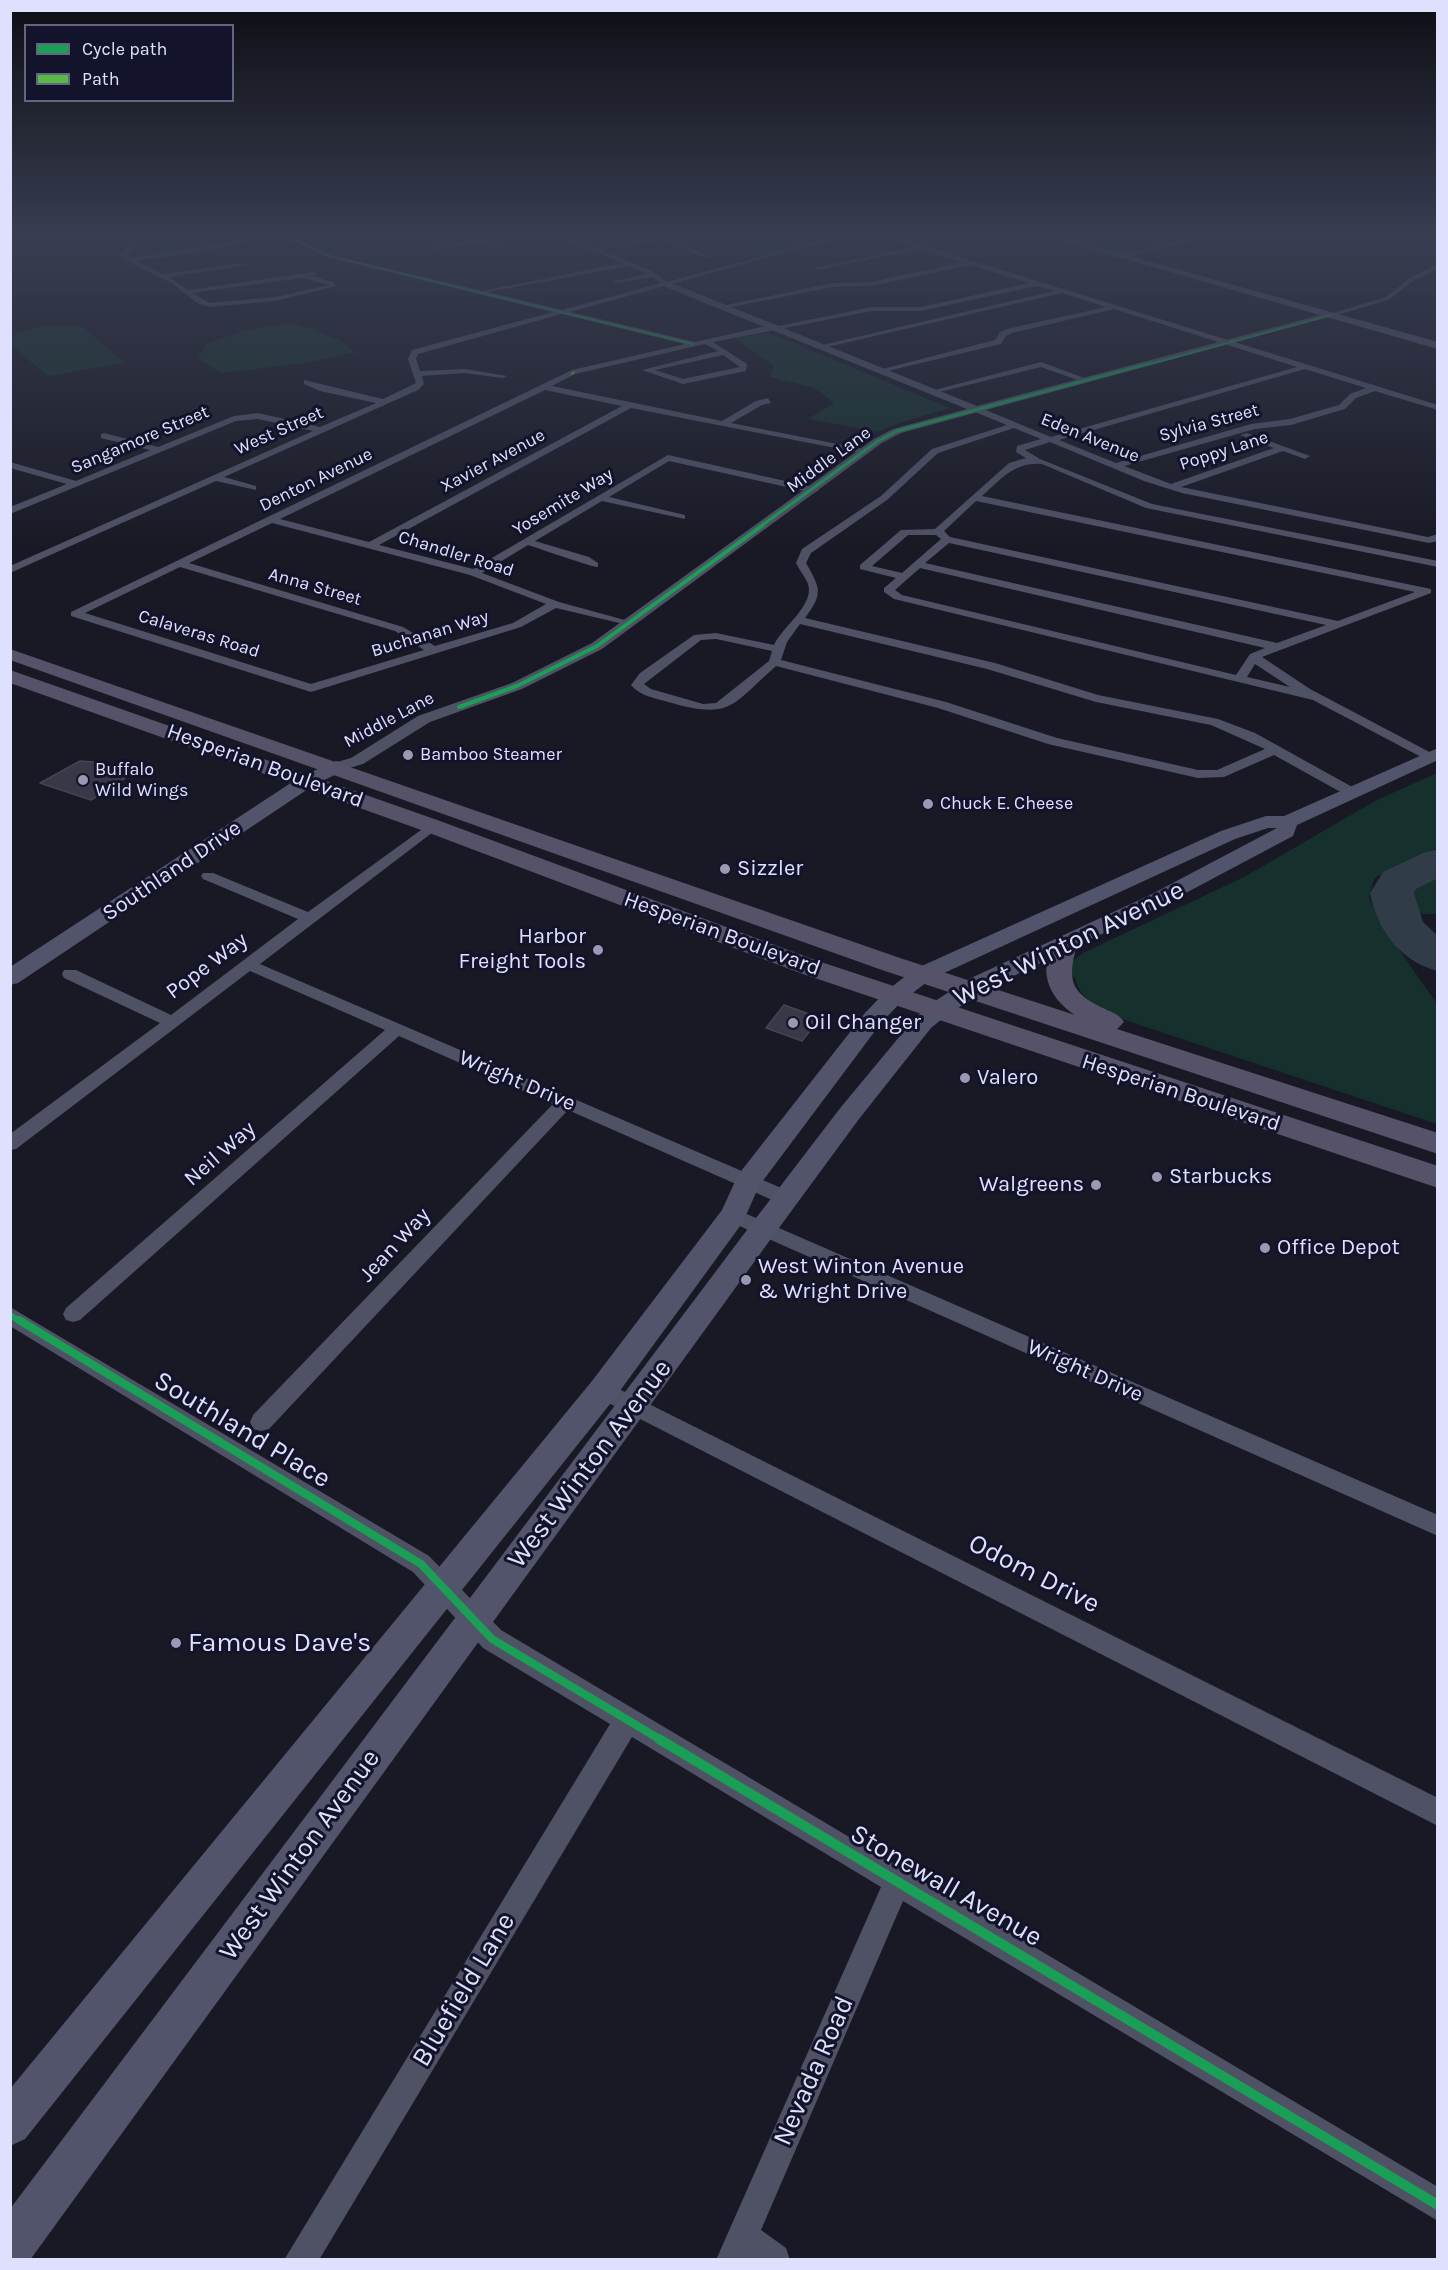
<!DOCTYPE html>
<html>
<head>
<meta charset="utf-8">
<style>
	body { margin:0 }
	#map { position:relative; width:1448px; height:2270px; overflow:hidden; background:#191925; font-family:Karla,sans-serif }
	canvas { display:block }
	.frame { position:absolute; inset:0; border:12px solid #dee0fd; pointer-events:none }
	.legend { position:absolute; left:24px; top:24px; width:210px; height:78px; box-sizing:border-box; background:#13132b; border:2px solid #64657f; margin:0; padding:8px 10px; list-style:none; font-size:18px; color:#dee0fd }
	.legend li { display:flex; align-items:center; gap:12px; height:30px }
	.legend b { width:30px; border:2px solid #64657f }
</style>
</head>
<body>
<div id="map">
<canvas width="1448" height="2270"></canvas>
<div class="frame"></div>
<ul class="legend">
<li><b style="height:8px;background:#1a9f57"></b>Cycle path</li>
<li><b style="height:8px;background:#58b947"></b>Path</li>
</ul>
</div>
<script>
const context = document.querySelector('canvas').getContext('2d');
context.lineJoin = 'round';
function fillPath(path, color) { context.fillStyle = color; context.fill(path, 'evenodd'); }
function trace(path, color, width, dash) { context.strokeStyle = color; context.lineWidth = width; context.lineCap = dash ? 'butt' : 'round'; context.setLineDash(dash || []); context.stroke(path); }
function label(font, color, halo, rows, align = 'center') {
  context.font = font + ' Karla,sans-serif'; context.lineWidth = 6; context.setLineDash([]); context.textBaseline = 'middle'; context.strokeStyle = halo; context.fillStyle = color; for (const [text, x, y, turn = 0] of rows) {
    context.save(); context.translate(x, y); context.rotate((+turn || 0) * Math.PI / 180); context.textAlign = isNaN(turn) ? turn : align; if (halo) context.strokeText(text, 0, 0); context.fillText(text, 0, 0); context.restore();
  }
}
fillPath(new Path2D(`
	M 294,323 L 338,339 L 355,352 L 305,363 L 222,373 L 198,359 L 206,344 L 241,331 Z
	M 72,325 L 84,328 L 125,363 L 48,376 L 11,345 L 11,336 L 15,334 L 41,327 Z
	M 759,333 L 770,333 L 949,408 L 897,424 L 878,432 L 808,419 L 834,403 L 815,388 L 770,377 L 774,366 L 734,338 Z
	M 1437,773 L 1437,848 L 1384,872 L 1374,879 L 1369,897 L 1379,921 L 1437,1004 L 1437,1124 L 1119,1018 C 1099,1009 1080,1001 1075,977 L 1067,976 L 1073,961 L 1083,953 L 1244,877 L 1377,800 Z
	M 1437,874 L 1437,914 L 1422,914 L 1409,903 L 1409,888 Z`), '#16302d');
trace(new Path2D(`
	M 715,265 L 823,236`), '#102b45', 2);
fillPath(new Path2D(`
	M 1438,849 L 1438,878 L 1416,889 L 1414,893 L 1423,922 L 1438,936 L 1438,971 C 1401,962 1377,930 1370,893 L 1383,872 L 1423,853 Z`), '#303c48');
const building = new Path2D(`
	M 80,761 L 94,762 L 123,773 L 119,775 L 125,778 L 91,800 L 40,783 Z
	M 784,1005 L 820,1018 L 802,1041 L 766,1028 Z`);
fillPath(building, '#383846');
trace(building, '#444457', 1.5);
fillPath(new Path2D(`
	M 133,236 L 138,244 L 126,255 L 130,258 L 268,236 L 217,249 L 136,261 L 163,274 L 244,263 L 247,265 L 169,277 L 188,290 L 314,272 L 317,274 L 312,276 L 333,282 L 337,286 L 275,301 L 210,307 L 197,303 L 173,284 L 122,258 L 119,255 L 132,244 L 129,239 L 92,241 ZM 302,278 L 329,285 L 275,297 L 210,303 L 192,293 Z
	M 283,236 L 291,236 L 331,255 L 482,291 L 622,263 L 555,236 L 564,236 L 594,248 L 673,236 L 669,238 L 709,257 L 704,258 L 662,239 L 601,250 L 652,271 L 667,282 L 836,236 L 846,236 L 570,312 L 695,342 L 770,325 L 774,327 L 872,307 L 921,307 L 1029,283 L 970,265 L 871,286 L 833,287 L 721,309 L 717,307 L 833,283 L 871,282 L 963,262 L 920,249 L 817,270 L 814,268 L 914,247 L 882,236 L 892,236 L 1438,405 L 1438,410 L 1375,391 L 1356,398 L 1345,409 L 1291,425 L 1255,429 L 1124,466 L 1171,484 L 1274,448 L 1240,435 L 1247,433 L 1310,456 L 1305,459 L 1283,451 L 1181,487 L 1428,537 L 1438,534 L 1438,541 L 1429,543 L 1182,493 L 1144,481 L 1050,442 L 1025,450 L 1040,459 L 1152,504 L 1438,561 L 1438,567 L 1146,508 L 1042,464 C 1015,461 1000,480 982,496 L 1431,589 L 1431,593 L 1262,657 L 1310,689 L 1437,756 L 1430,760 L 1425,759 L 1313,700 L 894,599 L 884,592 L 884,588 L 896,578 L 860,569 L 860,565 L 901,530 L 935,529 L 1009,463 L 1026,458 L 1016,452 L 1017,446 L 1041,439 L 1014,428 L 938,453 L 887,500 L 811,553 L 806,563 C 821,589 823,594 805,618 L 995,663 L 1098,695 L 1218,719 L 1255,733 L 1356,789 L 1356,795 L 1346,795 L 1274,755 L 1224,777 L 1198,778 L 1048,744 L 938,708 L 776,666 C 731,706 731,720 668,702 C 655,698 640,696 631,685 L 640,673 L 694,635 L 716,633 L 774,645 C 782,627 815,605 808,584 C 805,577 799,569 796,563 L 802,549 L 881,496 L 932,449 L 1007,425 L 970,410 L 970,406 L 976,406 L 1051,437 L 1297,367 L 1114,309 L 1012,333 L 1006,336 L 1001,344 L 879,373 L 875,371 L 995,340 L 1000,332 L 1007,329 L 1106,307 L 1062,293 L 818,349 L 814,347 L 1054,291 L 1037,286 L 921,311 L 872,311 L 713,342 L 747,364 L 746,371 L 683,384 L 642,370 L 718,351 L 705,344 L 575,374 L 552,386 L 722,421 L 756,401 L 768,398 L 771,403 L 762,405 L 731,423 L 863,449 L 866,450 L 866,454 L 631,408 L 379,545 L 473,569 L 668,455 L 817,488 L 819,490 L 814,493 L 669,461 L 609,497 L 685,515 L 685,519 L 602,501 L 535,541 L 589,557 L 598,563 L 598,567 C 594,568 538,548 528,545 L 482,573 L 559,602 L 632,622 L 632,626 L 556,608 L 521,627 L 311,692 L 71,616 L 71,612 L 572,370 L 685,344 L 562,314 L 418,354 L 416,359 L 420,371 L 465,369 L 507,376 L 503,378 L 465,373 L 422,376 L 424,384 L 418,390 L 224,477 L 256,486 L 256,490 L 216,481 L 10,573 L 10,566 L 313,431 L 258,419 L 236,421 L 10,514 L 10,507 L 67,484 L 10,468 L 10,462 L 76,481 L 150,450 L 101,438 L 101,434 L 104,433 L 158,447 L 234,416 L 258,413 L 320,427 L 376,403 L 320,391 L 304,384 L 304,380 L 383,399 L 416,383 L 408,359 L 412,350 L 553,312 L 327,257 ZM 629,266 L 648,274 L 614,281 L 614,283 L 653,277 L 661,283 L 562,310 L 488,292 ZM 723,355 L 740,367 L 683,379 L 655,370 ZM 1305,369 L 1366,388 L 1350,394 L 1339,405 L 1290,419 L 1251,424 L 1116,463 L 1059,440 ZM 545,390 L 622,406 L 369,542 L 280,519 ZM 976,501 L 1415,592 L 1338,621 L 950,537 L 944,531 ZM 272,523 L 470,575 L 546,604 L 513,623 L 435,646 L 403,627 L 189,563 ZM 908,535 L 936,535 L 941,539 L 902,573 L 872,566 ZM 949,543 L 1326,625 L 1277,643 L 925,563 ZM 180,567 L 395,631 L 424,650 L 311,684 L 85,613 ZM 920,568 L 1265,648 L 1250,654 L 1236,675 L 902,595 L 895,590 ZM 800,624 L 987,669 L 1096,702 L 1211,725 L 1265,749 L 1217,770 L 1198,770 L 1057,738 L 946,702 L 781,660 L 787,642 ZM 716,639 L 772,651 L 769,661 L 716,703 L 703,704 L 651,689 L 644,684 L 701,640 ZM 1255,664 L 1290,687 L 1247,677 Z
	M 470,236 L 479,236 L 504,247 L 501,249 L 483,242 L 435,250 L 432,248 L 476,239 Z
	M 753,236 L 771,240 L 768,242 Z
	M 1199,236 L 1211,236 L 1119,258 L 1116,256 Z
	M 1438,264 L 1438,269 L 1414,280 L 1390,299 L 1331,317 L 1327,315 L 1386,297 L 1410,278 Z
	M 1041,362 L 1087,379 L 1080,381 L 1041,367 L 931,394 L 927,392 Z
	M 432,822 L 439,826 L 437,829 L 260,964 L 793,1193 L 795,1198 L 793,1203 L 779,1203 L 568,1110 L 269,1429 L 261,1431 L 253,1429 L 250,1422 L 253,1415 L 553,1104 L 399,1036 L 80,1320 L 73,1322 L 66,1320 L 63,1314 L 66,1308 L 385,1030 L 250,971 L 16,1149 L 10,1150 L 10,1134 L 160,1023 L 64,978 L 62,974 L 64,970 L 76,970 L 171,1015 L 298,919 L 203,879 L 201,876 L 203,873 L 213,873 L 308,912 Z
	M 733,1208 L 1438,1515 L 1438,1536 L 726,1220 L 723,1215 L 726,1210 Z
	M 10,1307 L 429,1556 L 501,1630 L 1438,2187 L 1438,2221 L 903,1901 L 761,2230 L 786,2248 L 790,2260 L 716,2260 L 881,1887 L 632,1737 L 319,2260 L 284,2260 L 610,1724 L 483,1648 L 413,1572 L 10,1326 Z
	M 603,1381 L 1438,1798 L 1438,1826 L 595,1396 L 592,1390 L 595,1384 Z`), '#4f5165');
fillPath(new Path2D(`
	M 663,282 L 669,282 L 977,406 L 1328,313 L 1336,315 L 901,433 L 882,443 L 602,649 L 522,689 L 430,722 L 363,764 L 336,772 L 330,770 L 328,767 L 330,764 L 351,758 L 418,716 L 512,683 L 592,643 L 874,439 L 893,429 L 967,409 L 663,286 Z`), '#4f5165');
fillPath(new Path2D(`
	M 1045,236 L 1059,236 L 1438,342 L 1438,349 Z
	M 1438,748 L 1438,760 L 1297,825 L 1293,836 L 1165,904 L 1005,980 L 948,1014 L 931,1028 L 859,1119 L 773,1236 L 30,2260 L 10,2260 L 10,2209 L 753,1222 L 841,1107 L 915,1018 L 932,1003 L 969,979 L 1150,895 L 1277,828 L 1268,828 L 1235,839 L 931,979 L 902,1001 L 881,1023 L 759,1186 L 743,1222 L 614,1399 L 25,2139 L 10,2146 L 10,2089 L 592,1381 L 722,1210 L 738,1175 L 865,1013 L 886,991 L 915,969 L 1221,831 L 1266,816 L 1284,816 Z
	M 336,761 L 343,763 L 345,767 L 343,771 L 314,785 L 18,983 L 10,985 L 10,967 L 300,777 Z`), '#52546b');
fillPath(new Path2D(`
	M 10,649 L 900,958 L 1075,1015 C 1047,997 1037,968 1056,940 L 1065,937 L 1074,940 L 1077,945 C 1067,980 1070,993 1105,1009 C 1113,1013 1119,1014 1124,1022 L 1117,1029 L 1438,1133 L 1438,1154 L 882,970 L 10,660 Z
	M 10,670 L 440,821 L 818,961 L 1438,1166 L 1438,1188 L 800,973 L 424,831 L 10,683 Z`), '#56526a');
trace(new Path2D(`
	M 571,374 L 575,372`), '#58b947', 2, [4.5, 2]);
trace(new Path2D(`
	M 286,236 L 329,256 L 693,344
	M 1146,365 L 1331,315`), '#1a9f57', 2);
trace(new Path2D(`
	M 761,526 L 878,441 L 897,431 L 1151,363`), '#1a9f57', 3);
trace(new Path2D(`
	M 459,707 L 517,686 L 597,646 L 763,525`), '#1a9f57', 4);
trace(new Path2D(`
	M 10,1315 L 21,1322`), '#1a9f57', 6);
trace(new Path2D(`
	M 19,1320 L 421,1564 L 492,1639 L 661,1740`), '#1a9f57', 8);
trace(new Path2D(`
	M 659,1739 L 1438,2205`), '#1a9f57', 10);
const sky = context.createLinearGradient(0, 0, 0, 554);
sky.addColorStop(0, '#0e0e14');
sky.addColorStop(0.43, '#383e51');
sky.addColorStop(1, '#383e5100');
context.fillStyle = sky;
context.fillRect(0, 0, 1448, 554);
for (const [x, y, r, color] of [
	[408,755,6,"#999ab1"],
	[83,780,6,"#999ab1"],
	[928,804,6,"#999ab1"],
	[725,869,6,"#999ab1"],
	[598,950,6,"#999ab1"],
	[793,1023,6,"#999ab1"],
	[965,1078,6,"#999ab1"],
	[1157,1177,6,"#999ab1"],
	[1096,1185,6,"#999ab1"],
	[1265,1248,6,"#999ab1"],
	[746,1280,6,"#999ab1"],
	[176,1643,6,"#999ab1"]
]) { const dot = new Path2D(); dot.arc(x, y, r, 0, 2 * Math.PI); context.fillStyle = color; context.fill(dot); trace(dot, '#13132b', 2); }
label('18px', '#dee0fd', '#13132b', [
	["Sylvia Street",1209,423,-15],
	["West Street",279,431,-24],
	["Eden Avenue",1090,438,22],
	["Sangamore Street",140,440,-23],
	["Poppy Lane",1224,451,-18],
	["Middle Lane",829,460,-36],
	["Xavier Avenue",493,461,-28],
	["Denton Avenue",316,480,-26],
	["Yosemite Way",563,502,-31],
	["Chandler Road",456,554,17],
	["Anna Street",315,587,16],
	["Calaveras Road",199,634,17],
	["Buchanan Way",430,634,-17],
	["Middle Lane",389,720,-28]
]);
label('18px', '#dee0fd', '#13132b', [
	["Bamboo Steamer",420,755],
	["Buffalo",95,770],
	["Wild Wings",95,791],
	["Chuck E. Cheese",940,804]
], 'left');
label('22px', '#dee0fd', '#13132b', [
	["Hesperian Boulevard",265,766,20],
	["Southland Drive",172,871,-34],
	["Hesperian Boulevard",722,934,20],
	["Pope Way",207,966,-37],
	["Wright Drive",517,1081,23],
	["Hesperian Boulevard",1181,1093,18],
	["Neil Way",220,1154,-41],
	["Jean Way",395,1245,-47],
	["Wright Drive",1085,1371,24]
]);
label('22px', '#dee0fd', '#13132b', [
	["Sizzler",737,869],
	["Harbor",586,937,"right"],
	["Freight Tools",586,962,"right"],
	["Oil Changer",805,1023],
	["Valero",977,1078],
	["Starbucks",1169,1177],
	["Walgreens",1084,1185,"right"],
	["Office Depot",1277,1248],
	["West Winton Avenue",758,1267],
	["& Wright Drive",758,1292]
], 'left');
label('27px', '#dee0fd', '#13132b', [
	["West Winton Avenue",1069,944,-26],
	["Southland Place",242,1430,31],
	["West Winton Avenue",590,1464,-53],
	["Odom Drive",1034,1574,27],
	["West Winton Avenue",300,1855,-54],
	["Stonewall Avenue",946,1886,30],
	["Bluefield Lane",464,1990,-59],
	["Nevada Road",814,2071,-66]
]);
label('27px', '#dee0fd', '#13132b', [
	["Famous Dave's",188,1643]
], 'left');
</script>
</body>
</html>
